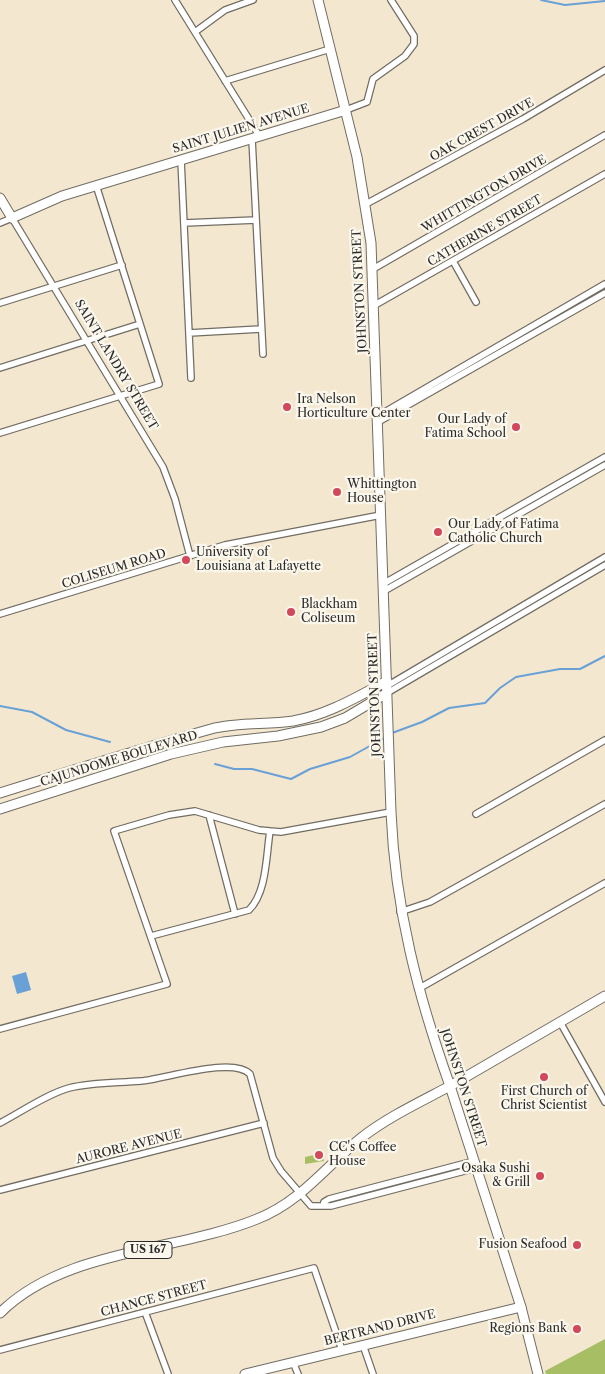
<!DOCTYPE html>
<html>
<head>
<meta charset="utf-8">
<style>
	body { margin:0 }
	canvas { display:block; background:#f4e7cf }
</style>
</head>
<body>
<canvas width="605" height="1374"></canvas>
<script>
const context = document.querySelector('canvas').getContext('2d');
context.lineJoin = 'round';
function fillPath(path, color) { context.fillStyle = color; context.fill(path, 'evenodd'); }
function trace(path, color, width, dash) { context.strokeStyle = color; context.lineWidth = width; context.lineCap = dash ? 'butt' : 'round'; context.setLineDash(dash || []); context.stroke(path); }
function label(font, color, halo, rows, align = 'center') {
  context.font = font + ' "Libre Caslon Text",serif'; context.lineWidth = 4.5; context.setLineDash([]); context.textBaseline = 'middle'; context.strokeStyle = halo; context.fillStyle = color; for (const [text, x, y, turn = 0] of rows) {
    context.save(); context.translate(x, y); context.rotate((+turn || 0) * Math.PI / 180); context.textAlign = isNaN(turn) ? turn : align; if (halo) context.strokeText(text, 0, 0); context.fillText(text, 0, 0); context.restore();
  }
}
fillPath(new Path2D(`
	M 323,1153 L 324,1161 L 305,1164 L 305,1157 Z
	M 605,1339 L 605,1374 L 546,1374 L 545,1371 Z`), '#a7be64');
fillPath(new Path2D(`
	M 26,972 L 31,990 L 17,994 L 12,976 Z`), '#69a1d7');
trace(new Path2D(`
	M 541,0 L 565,5 L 605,1
	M 0,706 L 32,712 L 66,730 L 110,742
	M 392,733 L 422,722 L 449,708 L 485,703 L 500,688 L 516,677 L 560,669 L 580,669 L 605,656
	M 215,764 L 234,769 L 252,769 L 291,779 L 310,769 L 350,757 L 386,737`), '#69a1d7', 2);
const street = new Path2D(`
	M 175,0 L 260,137
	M 195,32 L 225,10 L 253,0
	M 225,81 L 330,49
	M 346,110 L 367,102 L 373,79 L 405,56 L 414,44 L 414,36 L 391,0
	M 252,139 L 263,354
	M 181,160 L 191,378
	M 366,204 L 523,119 L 605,70
	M 0,223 L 12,218 L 163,467 L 175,499 L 190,556
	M 184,223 L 256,220
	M 453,261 L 476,302
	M 373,269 L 605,135
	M 0,303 L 122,265
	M 375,305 L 605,174
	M 189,333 L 261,329
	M 0,368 L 140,324
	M 378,416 L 605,284
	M 378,422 L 605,293
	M 0,433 L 159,384 L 96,185
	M 383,584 L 605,457
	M 384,591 L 605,465
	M 0,614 L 225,545 L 381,515
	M 387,686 L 605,557
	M 387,693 L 605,565
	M 476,814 L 605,740
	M 209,815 L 235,914
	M 400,912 L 430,902 L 605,804
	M 151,936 L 249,910 C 267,892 266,856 270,831
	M 418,989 L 605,883
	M 560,1022 L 605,1102
	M 0,1029 L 167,984 L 114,831 L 169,815 L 195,811 L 259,830 L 281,832 L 391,812
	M 0,1123 C 21,1112 47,1094 69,1088 C 93,1082 117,1083 141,1081 C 165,1079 233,1056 250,1074 L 273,1158 L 281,1171 L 311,1206 L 323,1206 L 324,1202 L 329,1199 L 474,1161
	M 0,1190 L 264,1123
	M 323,1206 L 331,1206 L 476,1168
	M 145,1312 L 168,1374
	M 363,1345 L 373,1374
	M 0,1350 L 314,1268 L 342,1350
	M 293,1362 L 298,1374`);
const secondary = new Path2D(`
	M 318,0 L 357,157 L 371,243 L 391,812 C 395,908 418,996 450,1086 L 605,996
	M 0,198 L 12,218 L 62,196 L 346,110
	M 0,793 C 70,771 140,749 211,729 C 238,722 266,725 293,721 C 327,715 357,697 387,681
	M 0,809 L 171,754 L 223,742 L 278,736 L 321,727 L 345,718 L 387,693
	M 245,1374 L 521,1307`);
const primary = new Path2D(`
	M 0,1313 C 64,1249 176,1252 257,1219 C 301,1202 326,1166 361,1138 C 388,1117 420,1102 450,1086 L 521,1307 L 538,1374`);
trace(street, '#716d64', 8);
trace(secondary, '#716d64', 11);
trace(primary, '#716d64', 11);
trace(street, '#fff', 5.5);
trace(secondary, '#fff', 9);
trace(primary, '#fff', 9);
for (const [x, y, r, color] of [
	[287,407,5,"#d1495b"],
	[516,427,5,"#d1495b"],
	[337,492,5,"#d1495b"],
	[438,532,5,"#d1495b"],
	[186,560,5,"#d1495b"],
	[291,612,5,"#d1495b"],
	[544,1077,5,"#d1495b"],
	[319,1155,5,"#d1495b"],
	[540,1176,5,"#d1495b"],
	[577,1245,5,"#d1495b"],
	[577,1329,5,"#d1495b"]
]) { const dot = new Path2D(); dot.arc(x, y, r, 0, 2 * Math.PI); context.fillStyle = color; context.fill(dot); trace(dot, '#fbf7ec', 2); }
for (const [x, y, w] of [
	[148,1250,48]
]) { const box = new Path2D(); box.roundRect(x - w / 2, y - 8.5, w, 17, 4); context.fillStyle = '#fbf7ec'; context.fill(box); trace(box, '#2b2b2b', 1); }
label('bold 11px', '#2b2b2b', null, [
	["US 167",148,1250]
]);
label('12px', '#2b2b2b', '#fbf7ec', [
	["SAINT JULIEN AVENUE",241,129,-17],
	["OAK CREST DRIVE",482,130,-29],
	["WHITTINGTON DRIVE",484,194,-30],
	["CATHERINE STREET",485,231,-30],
	["JOHNSTON STREET",360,291,-93],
	["SAINT LANDRY STREET",116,365,59],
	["COLISEUM ROAD",114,569,-17],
	["JOHNSTON STREET",375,695,-92],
	["CAJUNDOME BOULEVARD",119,759,-17],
	["JOHNSTON STREET",463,1088,72],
	["AURORE AVENUE",129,1147,-14],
	["CHANCE STREET",154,1299,-15],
	["BERTRAND DRIVE",380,1328,-14]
]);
label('12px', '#2b2b2b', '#fbf7ec', [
	["Ira Nelson",297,400],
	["Horticulture Center",297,414],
	["Our Lady of",506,420,"right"],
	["Fatima School",506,434,"right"],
	["Whittington",347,485],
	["House",347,499],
	["Our Lady of Fatima",448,525],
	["Catholic Church",448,539],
	["University of",196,553],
	["Louisiana at Lafayette",196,567],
	["Blackham",301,605],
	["Coliseum",301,619],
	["First Church of",544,1092,"center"],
	["Christ Scientist",544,1106,"center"],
	["CC's Coffee",329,1148],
	["House",329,1162],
	["Osaka Sushi",530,1169,"right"],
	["& Grill",530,1183,"right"],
	["Fusion Seafood",567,1245,"right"],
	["Regions Bank",567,1329,"right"]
], 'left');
</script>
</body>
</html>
